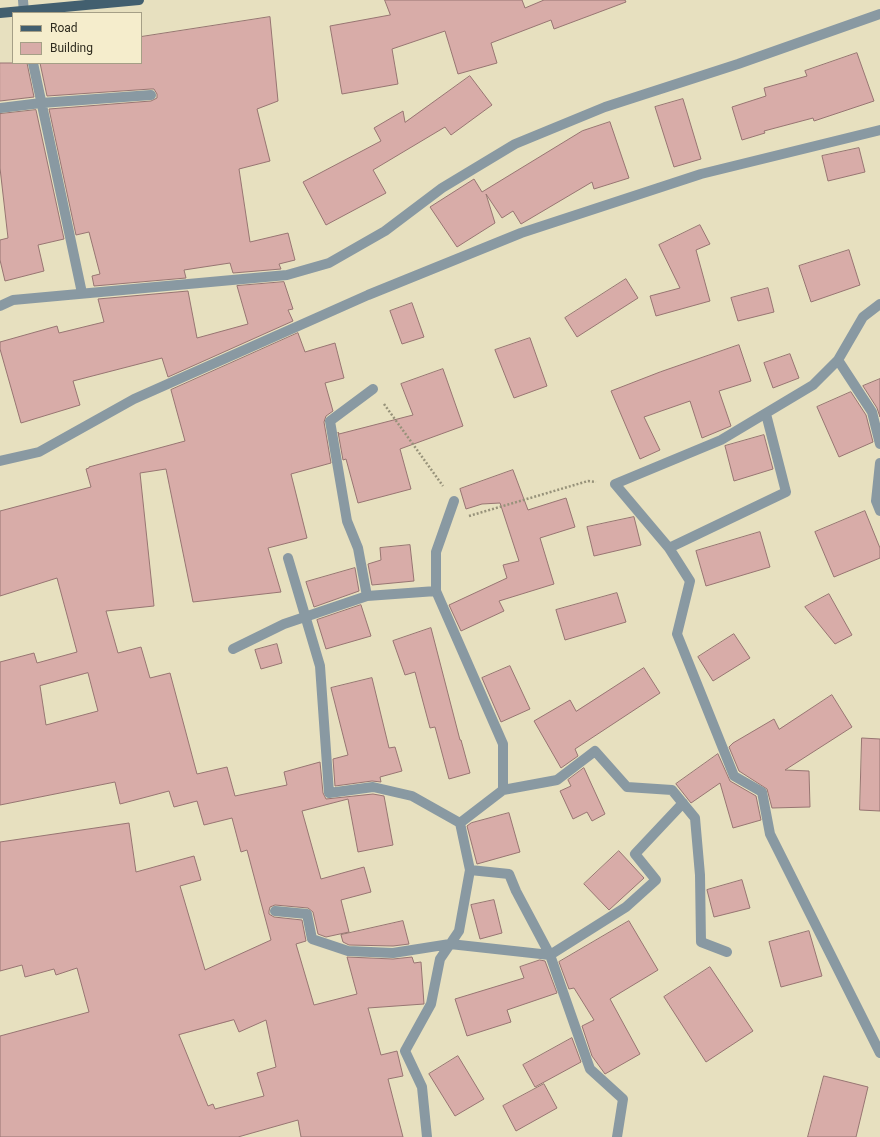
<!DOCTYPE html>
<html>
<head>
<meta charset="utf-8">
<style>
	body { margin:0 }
	#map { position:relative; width:880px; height:1137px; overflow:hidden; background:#e7e0bf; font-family:Roboto,sans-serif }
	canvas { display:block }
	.legend { position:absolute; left:12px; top:12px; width:130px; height:52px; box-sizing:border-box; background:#f5edcc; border:1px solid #a59f86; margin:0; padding:5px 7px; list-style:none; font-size:12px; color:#2e2b1e }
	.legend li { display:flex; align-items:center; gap:8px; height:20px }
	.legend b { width:20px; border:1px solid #a59f86 }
</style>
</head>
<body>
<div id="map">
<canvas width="880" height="1137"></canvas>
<ul class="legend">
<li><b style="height:5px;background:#425f6f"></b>Road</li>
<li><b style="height:11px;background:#d8aca8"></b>Building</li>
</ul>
</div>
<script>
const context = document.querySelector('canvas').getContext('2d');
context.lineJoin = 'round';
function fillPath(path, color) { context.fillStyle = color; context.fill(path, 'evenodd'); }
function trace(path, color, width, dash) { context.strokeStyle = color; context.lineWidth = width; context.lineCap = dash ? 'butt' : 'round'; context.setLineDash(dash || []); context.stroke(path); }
const building = new Path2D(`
	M 385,0 L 522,0 L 525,8 L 544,0 L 625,0 L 626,2 L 554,29 L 551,20 L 491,43 L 497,63 L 458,74 L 445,31 L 392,49 L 398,84 L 342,94 L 330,26 L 390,15 Z
	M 270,17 L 278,101 L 257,109 L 270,161 L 239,169 L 250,242 L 288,233 L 295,260 L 279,264 L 281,269 L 233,273 L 230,263 L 184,270 L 186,278 L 94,286 L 92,276 L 100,274 L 89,232 L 76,235 L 49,109 L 151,101 L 157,98 L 157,94 L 154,89 L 151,89 L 47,96 L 40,63 L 141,63 L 141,37 Z
	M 857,53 L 874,101 L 814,121 L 813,118 L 764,131 L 765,133 L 742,140 L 732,107 L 766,96 L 764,88 L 807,76 L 805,71 Z
	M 0,63 L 27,63 L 34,97 L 0,101 Z
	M 470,76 L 492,105 L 451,135 L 445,127 L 373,170 L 386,193 L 326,225 L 303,182 L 381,141 L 374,128 L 403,111 L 405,122 Z
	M 683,99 L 701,159 L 674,167 L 655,107 Z
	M 36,110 L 64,239 L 38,245 L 44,271 L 5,281 L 0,260 L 0,240 L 8,238 L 0,168 L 0,114 Z
	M 610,122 L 629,178 L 594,189 L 592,182 L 521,224 L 513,211 L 502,218 L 486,194 L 495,223 L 457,247 L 430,207 L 474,179 L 482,192 L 582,131 Z
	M 859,148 L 865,172 L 828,181 L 822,156 Z
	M 700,225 L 710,244 L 696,250 L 710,301 L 656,316 L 650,296 L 680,288 L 659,245 Z
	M 849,250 L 860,285 L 811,302 L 799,266 Z
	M 626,279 L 638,298 L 577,337 L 565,318 Z
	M 284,282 L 293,309 L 288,310 L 293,321 L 168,377 L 162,358 L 73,381 L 80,405 L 21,423 L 0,349 L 0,342 L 57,326 L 59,333 L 104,322 L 98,299 L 188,291 L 197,338 L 248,324 L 237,286 Z
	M 768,288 L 774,312 L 738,321 L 731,298 Z
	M 412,303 L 424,337 L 402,344 L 390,311 Z
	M 298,333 L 305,352 L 335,343 L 344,378 L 325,383 L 333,411 L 326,416 L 324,422 L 331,463 L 291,474 L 307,538 L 268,548 L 281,592 L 193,602 L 166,469 L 140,473 L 154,606 L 106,611 L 118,653 L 141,647 L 150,678 L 170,673 L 197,774 L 227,767 L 235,796 L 287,785 L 284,772 L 320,762 L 323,793 L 326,799 L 373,794 L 384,796 L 393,845 L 358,852 L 348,799 L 302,811 L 321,879 L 364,867 L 371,892 L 341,900 L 349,932 L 326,937 L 318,934 L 313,912 L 308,908 L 275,905 L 270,907 L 269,911 L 269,914 L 274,917 L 302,920 L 306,941 L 296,944 L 314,1005 L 357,994 L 347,957 L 393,959 L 412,957 L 414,963 L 421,962 L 424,1004 L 368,1008 L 381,1055 L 397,1051 L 403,1076 L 388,1079 L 403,1137 L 301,1137 L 298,1120 L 238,1137 L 0,1137 L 0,1036 L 89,1012 L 77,968 L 56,975 L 54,969 L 25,977 L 22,965 L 0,971 L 0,842 L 129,823 L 136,872 L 194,856 L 201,880 L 180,886 L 205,970 L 271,940 L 247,850 L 241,852 L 232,818 L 204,825 L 197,801 L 174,807 L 169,791 L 120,804 L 115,782 L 0,805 L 0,662 L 34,653 L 37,663 L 77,652 L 57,578 L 0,596 L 0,511 L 91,487 L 86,469 L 89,468 L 89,467 L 185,441 L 171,390 ZM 88,673 L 98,711 L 46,725 L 40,686 ZM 234,1020 L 239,1032 L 266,1020 L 276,1067 L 257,1073 L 264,1096 L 215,1109 L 213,1104 L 208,1106 L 179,1035 Z
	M 530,338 L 547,386 L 514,398 L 495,350 Z
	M 739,345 L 751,381 L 719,391 L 731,426 L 702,438 L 690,401 L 644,417 L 660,450 L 640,459 L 611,391 L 660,372 Z
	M 790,354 L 799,378 L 773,388 L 764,363 Z
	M 443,369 L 463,426 L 400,449 L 411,489 L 358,503 L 346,459 L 343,460 L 338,432 L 339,434 L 413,415 L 401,384 Z
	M 880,379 L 880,417 L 877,408 L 863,386 Z
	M 851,392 L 866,415 L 873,442 L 839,457 L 817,407 Z
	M 764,435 L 773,469 L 734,481 L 725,446 Z
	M 513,470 L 528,510 L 566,498 L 575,527 L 540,538 L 554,584 L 499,601 L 504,611 L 461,631 L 449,605 L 507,578 L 503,565 L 519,561 L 500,503 L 482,504 L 466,509 L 460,489 Z
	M 865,511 L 880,548 L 880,558 L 834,577 L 815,532 Z
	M 634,517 L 641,545 L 594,556 L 587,527 Z
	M 760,532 L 770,567 L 706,586 L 696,551 Z
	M 410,545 L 414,581 L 372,585 L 368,564 L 381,560 L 380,548 Z
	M 355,568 L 359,591 L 314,607 L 306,582 Z
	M 617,593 L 626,622 L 565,640 L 556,610 Z
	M 829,594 L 852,635 L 835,644 L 805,607 Z
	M 361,605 L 371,636 L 326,649 L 317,620 Z
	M 431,628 L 460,740 L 461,740 L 470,773 L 449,779 L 435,727 L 430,728 L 415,672 L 405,675 L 393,641 Z
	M 734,634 L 750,658 L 713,681 L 698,657 Z
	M 277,644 L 282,663 L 261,669 L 255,650 Z
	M 510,666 L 530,709 L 501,722 L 482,678 Z
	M 644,668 L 660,693 L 575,749 L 578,756 L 561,768 L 534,721 L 570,700 L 576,711 Z
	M 372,678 L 389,748 L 395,747 L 402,771 L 380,777 L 381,782 L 372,781 L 335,786 L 333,759 L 348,755 L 331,688 Z
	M 832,695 L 852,727 L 785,770 L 809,771 L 810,807 L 772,808 L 767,789 L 739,771 L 729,747 L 733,743 L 774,719 L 779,729 Z
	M 862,738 L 880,739 L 880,811 L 860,810 Z
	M 718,754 L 730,781 L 756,796 L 761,820 L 733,828 L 720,783 L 691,803 L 676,784 Z
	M 584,768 L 605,814 L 592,821 L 587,812 L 573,819 L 560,791 L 571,786 L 568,780 Z
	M 509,813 L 520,852 L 477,864 L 467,826 L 471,823 Z
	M 619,851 L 644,878 L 609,910 L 584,884 Z
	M 742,880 L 750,908 L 714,917 L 707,890 Z
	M 494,900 L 502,933 L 480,939 L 471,905 Z
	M 403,921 L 409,944 L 393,946 L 349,945 L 343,942 L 341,935 Z
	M 629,921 L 658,970 L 610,999 L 640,1054 L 605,1074 L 592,1056 L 582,1026 L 594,1020 L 574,988 L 569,989 L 559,962 Z
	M 809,931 L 822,976 L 781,987 L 769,942 Z
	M 540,960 L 545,961 L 557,993 L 507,1010 L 511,1022 L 467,1036 L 455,999 L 524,978 L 520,967 Z
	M 710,967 L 753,1031 L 706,1062 L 664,997 Z
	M 572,1038 L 581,1062 L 535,1087 L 523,1065 Z
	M 458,1056 L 484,1099 L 455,1116 L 429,1074 Z
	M 824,1076 L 868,1087 L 856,1137 L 808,1137 Z
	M 544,1084 L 557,1108 L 516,1131 L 503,1106 Z`);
fillPath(building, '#d8aca8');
trace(building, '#977572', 1);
trace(new Path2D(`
	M 384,404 L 443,486
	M 469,516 L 588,481 L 596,482`), '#97927a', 2.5, [2, 2]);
trace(new Path2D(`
	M 23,0 L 24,13
	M 33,63 L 82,293
	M 0,108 L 41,103 L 151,95
	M 880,304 L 863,317 L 838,360 L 813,385 L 721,440 L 615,484 L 669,548 L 690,581 L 677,634 L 734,776 L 762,792 L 770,834 L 880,1053
	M 0,306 L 13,300 L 287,275 L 329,263 L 385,231 L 442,188 L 515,144 L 605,107 L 738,64 L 880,14
	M 838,360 L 872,412 L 880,444
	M 0,461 L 39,452 L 134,399 L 368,295 L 521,233 L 701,174 L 880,130
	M 880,463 L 876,501 L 880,511
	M 454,501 L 436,552 L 436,591 L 503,744 L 503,790
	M 669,548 L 786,492 L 766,414
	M 288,558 L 320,666 L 329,793 L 373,787 L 412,796 L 460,823 L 503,790 L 557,780 L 595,751 L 627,787 L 672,790 L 695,818 L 700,875 L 701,942 L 727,952
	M 367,596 L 358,548 L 347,521 L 330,421 L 373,389
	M 233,649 L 284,624 L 367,596 L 436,591
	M 470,870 L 509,874 L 516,891 L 550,955 L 590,1069 L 623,1099 L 617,1137
	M 275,911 L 307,914 L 312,939 L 348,951 L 393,953 L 450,944 L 550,955 L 626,907 L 656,880 L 635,854 L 683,803
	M 427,1137 L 422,1087 L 405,1051 L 431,1004 L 440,959 L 459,931 L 470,870 L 460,823`), '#8999a2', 10);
trace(new Path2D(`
	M 0,13 L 139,0`), '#425f6f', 10);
</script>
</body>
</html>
